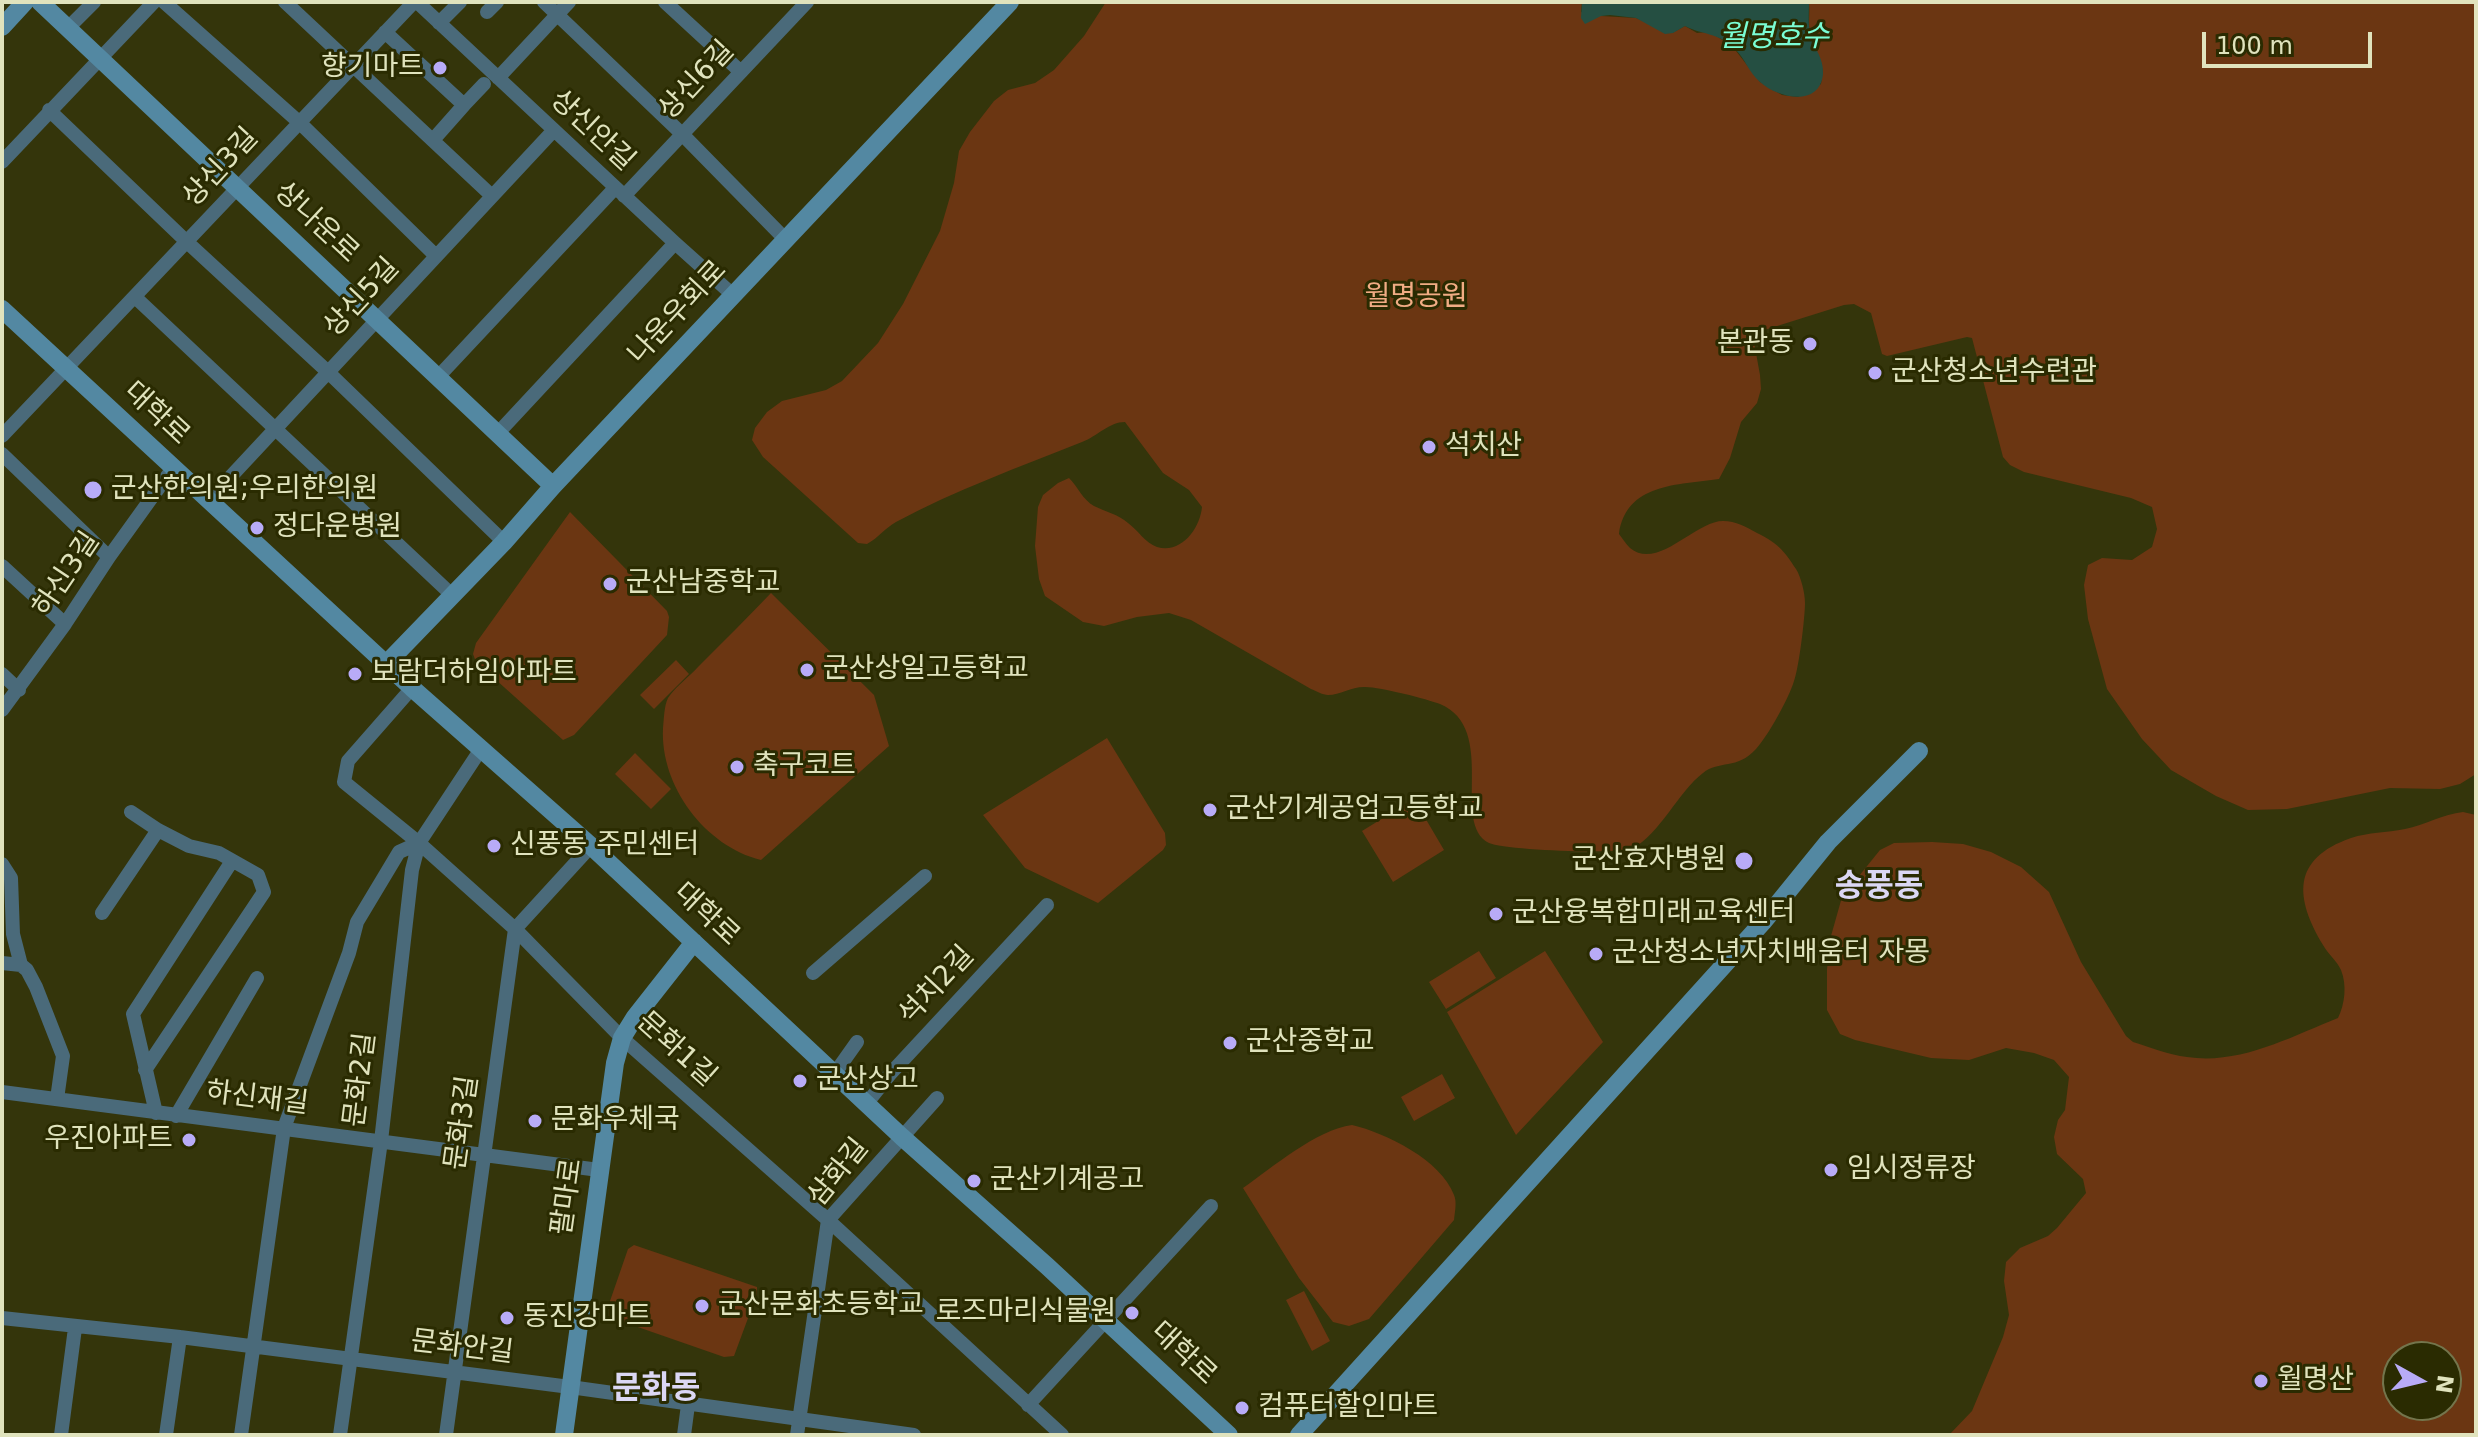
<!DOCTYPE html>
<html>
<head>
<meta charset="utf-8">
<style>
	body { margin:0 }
	#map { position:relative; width:2478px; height:1437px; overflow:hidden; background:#34350b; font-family:"DejaVu Sans",sans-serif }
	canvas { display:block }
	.frame { position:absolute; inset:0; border:4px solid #e0e3bd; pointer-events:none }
	.north { position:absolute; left:2382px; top:1341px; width:80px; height:80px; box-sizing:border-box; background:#2a2b01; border:2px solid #73754c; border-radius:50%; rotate:98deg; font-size:22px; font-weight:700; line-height:32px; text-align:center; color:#e0e3bd }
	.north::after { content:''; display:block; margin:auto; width:28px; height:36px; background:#b8abf7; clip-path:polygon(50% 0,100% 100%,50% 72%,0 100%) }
	.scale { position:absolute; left:2202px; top:32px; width:170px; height:36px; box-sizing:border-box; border:4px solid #e0e3bd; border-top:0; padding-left:10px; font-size:24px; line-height:28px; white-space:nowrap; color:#e0e3bd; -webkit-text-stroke:6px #2a2b01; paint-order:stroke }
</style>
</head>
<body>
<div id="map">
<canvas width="2478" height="1437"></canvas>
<div class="frame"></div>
<div class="north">N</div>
<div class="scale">100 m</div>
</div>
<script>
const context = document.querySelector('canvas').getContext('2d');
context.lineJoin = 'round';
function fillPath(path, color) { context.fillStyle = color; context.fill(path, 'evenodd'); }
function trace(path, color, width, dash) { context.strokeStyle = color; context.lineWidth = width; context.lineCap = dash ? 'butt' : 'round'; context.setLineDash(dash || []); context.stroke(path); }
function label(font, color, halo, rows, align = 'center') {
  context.font = font + ' "DejaVu Sans","Noto Sans KR",sans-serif'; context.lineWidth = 6; context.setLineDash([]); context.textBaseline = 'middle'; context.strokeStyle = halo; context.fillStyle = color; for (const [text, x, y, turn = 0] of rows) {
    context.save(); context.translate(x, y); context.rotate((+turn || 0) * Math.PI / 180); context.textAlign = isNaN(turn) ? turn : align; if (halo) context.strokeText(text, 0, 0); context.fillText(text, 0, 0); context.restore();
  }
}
fillPath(new Path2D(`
	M 1106,2 L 1582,2 L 1581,12 L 1601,16 L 1636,18 L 1672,33 L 1685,26 L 1697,33 L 1706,32 L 1715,35 L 1733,47 L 1760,82 L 1782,95 L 1798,97 L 1821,84 C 1826,57 1815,57 1810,35 C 1808,24 1810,13 1809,2 L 2476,2 L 2476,774 L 2460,784 L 2440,789 L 2390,788 L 2287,809 L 2248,810 L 2216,796 L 2171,770 L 2142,739 L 2107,689 L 2088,619 L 2084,585 L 2088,565 L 2102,558 L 2132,560 L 2152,547 L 2157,529 L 2152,507 L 2131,498 L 2024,472 L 2010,465 L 2003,457 L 1972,338 L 1967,337 L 1887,356 L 1882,354 L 1871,313 L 1854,304 L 1844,305 L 1758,332 L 1754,342 L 1760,375 L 1761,389 L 1757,403 L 1741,422 L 1730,458 L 1719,479 C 1678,485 1626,483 1619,534 C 1622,538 1626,544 1630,548 C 1658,571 1695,521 1723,521 C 1736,521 1746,527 1757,533 C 1777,543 1783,549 1796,569 C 1801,577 1805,593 1805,603 C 1805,617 1799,668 1794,681 C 1789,698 1768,736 1756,749 C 1737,770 1719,760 1703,773 C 1679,791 1659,835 1633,848 C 1619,855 1504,850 1489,843 C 1450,824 1499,729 1440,704 C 1427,699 1377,686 1364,687 C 1351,687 1340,695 1328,695 C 1323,695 1316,691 1311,689 L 1191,620 L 1169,613 L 1137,617 L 1104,626 L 1083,622 L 1045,596 L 1039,579 L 1035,546 L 1038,507 L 1043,495 L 1058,483 L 1069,478 C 1078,487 1083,500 1094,506 C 1106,512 1118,514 1128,523 C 1138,530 1145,543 1157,547 C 1182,554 1200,528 1202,507 L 1189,490 L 1163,473 L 1125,422 C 1109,422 1098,436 1082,442 C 1020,467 955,490 896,522 C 885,528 878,538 867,544 L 858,543 L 763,457 L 752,440 L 755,428 L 767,412 L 782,401 L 826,390 L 842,381 L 878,343 L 903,304 L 940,231 L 954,183 L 959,151 L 970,132 L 994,101 L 1008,90 L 1035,83 L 1054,70 L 1084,36 Z
	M 570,512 L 667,611 L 669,617 L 667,635 L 574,735 L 563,740 L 476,662 L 473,654 L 476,643 Z
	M 771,593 L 874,695 L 889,746 L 761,860 C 705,846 660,786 663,728 C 664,719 664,706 668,698 C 675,687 689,677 698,667 C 722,643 747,618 771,593 Z
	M 676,660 L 689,674 L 654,709 L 640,695 Z
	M 1107,738 L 1165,833 L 1166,845 L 1163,850 L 1098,903 L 1025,868 L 983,815 Z
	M 635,753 L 671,789 L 651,809 L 615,774 Z
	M 1414,799 L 1444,850 L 1393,882 L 1362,831 Z
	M 2463,812 L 2476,815 L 2476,1435 L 1949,1435 L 1972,1411 L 2003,1337 L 2009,1315 L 2004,1281 L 2006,1262 L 2020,1248 L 2048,1236 L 2057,1228 L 2086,1193 L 2083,1179 L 2057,1154 L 2054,1137 L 2058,1120 L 2065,1110 L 2069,1077 L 2054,1060 L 2034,1053 L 2006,1048 L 1969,1060 L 1931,1058 L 1855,1040 L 1840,1034 L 1827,1010 L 1827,969 L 1831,936 L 1842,897 L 1880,850 L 1894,843 L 1932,842 L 1963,844 L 1991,852 L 2021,867 L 2049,892 L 2081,962 L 2126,1036 L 2133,1042 C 2150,1047 2169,1055 2187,1057 C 2240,1065 2290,1037 2338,1018 C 2345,1004 2347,985 2341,970 C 2337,961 2328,954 2323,945 C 2295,898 2291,859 2351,838 C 2369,832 2386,833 2405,829 C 2425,825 2443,814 2463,812 ZM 2398,1357 L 2446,1357 L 2446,1405 L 2398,1405 Z
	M 1479,951 L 1496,978 L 1446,1009 L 1429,982 Z
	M 1545,951 L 1603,1042 L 1516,1135 L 1447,1012 Z
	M 1442,1074 L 1455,1098 L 1414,1121 L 1401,1097 Z
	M 1352,1125 C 1386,1133 1441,1160 1454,1195 C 1457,1202 1455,1211 1454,1220 L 1369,1319 L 1349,1326 L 1333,1322 L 1299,1278 L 1243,1188 C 1273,1167 1316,1130 1352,1125 Z
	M 634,1245 L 757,1287 L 757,1294 L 734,1356 L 724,1357 L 609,1317 L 610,1301 L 628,1249 Z
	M 1304,1291 L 1330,1341 L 1312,1351 L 1286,1300 Z`), '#6b3612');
fillPath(new Path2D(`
	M 1582,2 L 1809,2 C 1809,12 1808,23 1810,33 C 1813,48 1824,57 1823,74 C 1820,107 1779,99 1760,82 C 1749,73 1745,58 1734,48 C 1715,31 1704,36 1685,26 L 1673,33 L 1665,34 L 1636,18 L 1610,15 L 1601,16 L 1585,24 L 1581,18 Z`), '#254f42');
trace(new Path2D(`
	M 164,2 L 300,123 L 436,256
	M 285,2 L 492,196
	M 417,2 L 675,243 L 733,295
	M 544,2 L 682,134 L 786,240
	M 665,2 L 741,72
	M 487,12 L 497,2
	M 439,23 L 460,2
	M 68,28 L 94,2
	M 385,32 L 464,105 L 484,84
	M 498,78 L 569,2
	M 49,110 L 187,242 L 328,372 L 504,542
	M 433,140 L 464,105
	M 2,162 L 154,2
	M 624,196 L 807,2
	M 135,297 L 452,595
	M 438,377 L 615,188
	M 498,433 L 675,243
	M 2,436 L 414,2
	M 2,454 L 109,557
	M 208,501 L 554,130
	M 2,566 L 65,624
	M 2,674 L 19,690
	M 412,688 L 348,761 L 344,782 L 419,843 L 515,929 L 622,1038 L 828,1220 L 1062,1435
	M 2,710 L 65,624 L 109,557 L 173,468
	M 131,812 L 158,830 L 189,846 L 219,853 L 258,875 L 264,892 L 145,1070
	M 2,864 L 11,878 L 13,934 L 21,965
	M 102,913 L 158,830
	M 2,963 L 21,965 L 27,970 L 36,987 L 63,1056 L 57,1099
	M 813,973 L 925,876
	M 835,1073 L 857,1042
	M 2,1092 L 599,1170
	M 867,1103 L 891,1073 L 1047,905
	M 156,1113 L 133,1014 L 232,861
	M 176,1116 L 257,978
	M 2,1318 L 180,1337 L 570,1387 L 914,1435
	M 1028,1405 L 1211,1206
	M 61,1435 L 75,1328
	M 166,1435 L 180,1337
	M 241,1435 L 284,1128 L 349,953 L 357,922 L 399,852 L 419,843
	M 340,1435 L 381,1141 L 412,870 L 419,843 L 481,749
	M 446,1435 L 515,929 L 591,846
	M 684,1435 L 688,1405
	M 797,1435 L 828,1220 L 937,1098`), '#4a6a7a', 14);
trace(new Path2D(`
	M 40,2 L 553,486
	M 2,27 L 25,2
	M 2,309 L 412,688 L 591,846 L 902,1137 L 1047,1266 L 1229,1435
	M 387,663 L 504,542 L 553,486 L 1010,2
	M 564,1435 L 615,1063 L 622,1038 L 635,1017 L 694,942
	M 1299,1435 L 1763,922 L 1828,842 L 1919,751`), '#5388a2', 18);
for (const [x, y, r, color] of [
	[440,68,8,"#b8abf7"],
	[1810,344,8,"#b8abf7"],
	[1875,373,8,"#b8abf7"],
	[1429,447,8,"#b8abf7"],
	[93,490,10,"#b8abf7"],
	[257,528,8,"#b8abf7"],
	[610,584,8,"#b8abf7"],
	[807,670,8,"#b8abf7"],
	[355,674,8,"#b8abf7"],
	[737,767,8,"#b8abf7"],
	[1210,810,8,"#b8abf7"],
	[494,846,8,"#b8abf7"],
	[1744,861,10,"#b8abf7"],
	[1496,914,8,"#b8abf7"],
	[1596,954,8,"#b8abf7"],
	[1230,1043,8,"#b8abf7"],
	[800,1081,8,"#b8abf7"],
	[535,1121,8,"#b8abf7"],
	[189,1140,8,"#b8abf7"],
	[1831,1170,8,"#b8abf7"],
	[974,1181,8,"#b8abf7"],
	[702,1306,8,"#b8abf7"],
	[1132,1313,8,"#b8abf7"],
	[507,1318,8,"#b8abf7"],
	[2261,1381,8,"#b8abf7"],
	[1242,1408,8,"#b8abf7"]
]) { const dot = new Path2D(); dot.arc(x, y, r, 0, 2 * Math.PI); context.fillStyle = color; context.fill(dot); trace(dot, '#2a2b01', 3); }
label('28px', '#e0e3bd', '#2a2b01', [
	["향기마트",424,68,"right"],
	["본관동",1794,344,"right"],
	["군산청소년수련관",1891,373],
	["석치산",1445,447],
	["군산한의원;우리한의원",111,490],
	["정다운병원",273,528],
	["군산남중학교",626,584],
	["군산상일고등학교",823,670],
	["보람더하임아파트",371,674],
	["축구코트",753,767],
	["군산기계공업고등학교",1226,810],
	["신풍동 주민센터",510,846],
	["군산효자병원",1726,861,"right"],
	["군산융복합미래교육센터",1512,914],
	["군산청소년자치배움터 자몽",1612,954],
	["군산중학교",1246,1043],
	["군산상고",816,1081],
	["문화우체국",551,1121],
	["우진아파트",173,1140,"right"],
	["임시정류장",1847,1170],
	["군산기계공고",990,1181],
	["군산문화초등학교",718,1306],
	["로즈마리식물원",1116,1313,"right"],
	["동진강마트",523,1318],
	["월명산",2277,1381],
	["컴퓨터할인마트",1258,1408]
], 'left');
label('28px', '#e0e3bd', '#2a2b01', [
	["상신6길",697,81,-47],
	["상신안길",592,131,43],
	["상신3길",221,168,-47],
	["상나운로",316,223,43],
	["상신5길",362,298,-47],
	["나운우회로",678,313,-47],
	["대학로",156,414,43],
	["하신3길",67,575,-56],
	["대학로",706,915,43],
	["석치2길",937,986,-47],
	["문화1길",676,1050,42],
	["문화2길",361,1080,-83],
	["하신재길",257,1099,7],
	["문화3길",463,1123,-82],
	["삼화길",839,1173,-51],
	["팔마로",568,1197,-82],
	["문화안길",462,1348,7],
	["대학로",1183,1354,43]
]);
label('28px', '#f1ac84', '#2a2b01', [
	["월명공원",1416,298]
]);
label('italic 30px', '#7afdd5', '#2a2b01', [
	["월명호수",1774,38]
]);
label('bold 32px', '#dbd7f4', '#2a2b01', [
	["송풍동",1879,888],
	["문화동",656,1390]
]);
</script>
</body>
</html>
